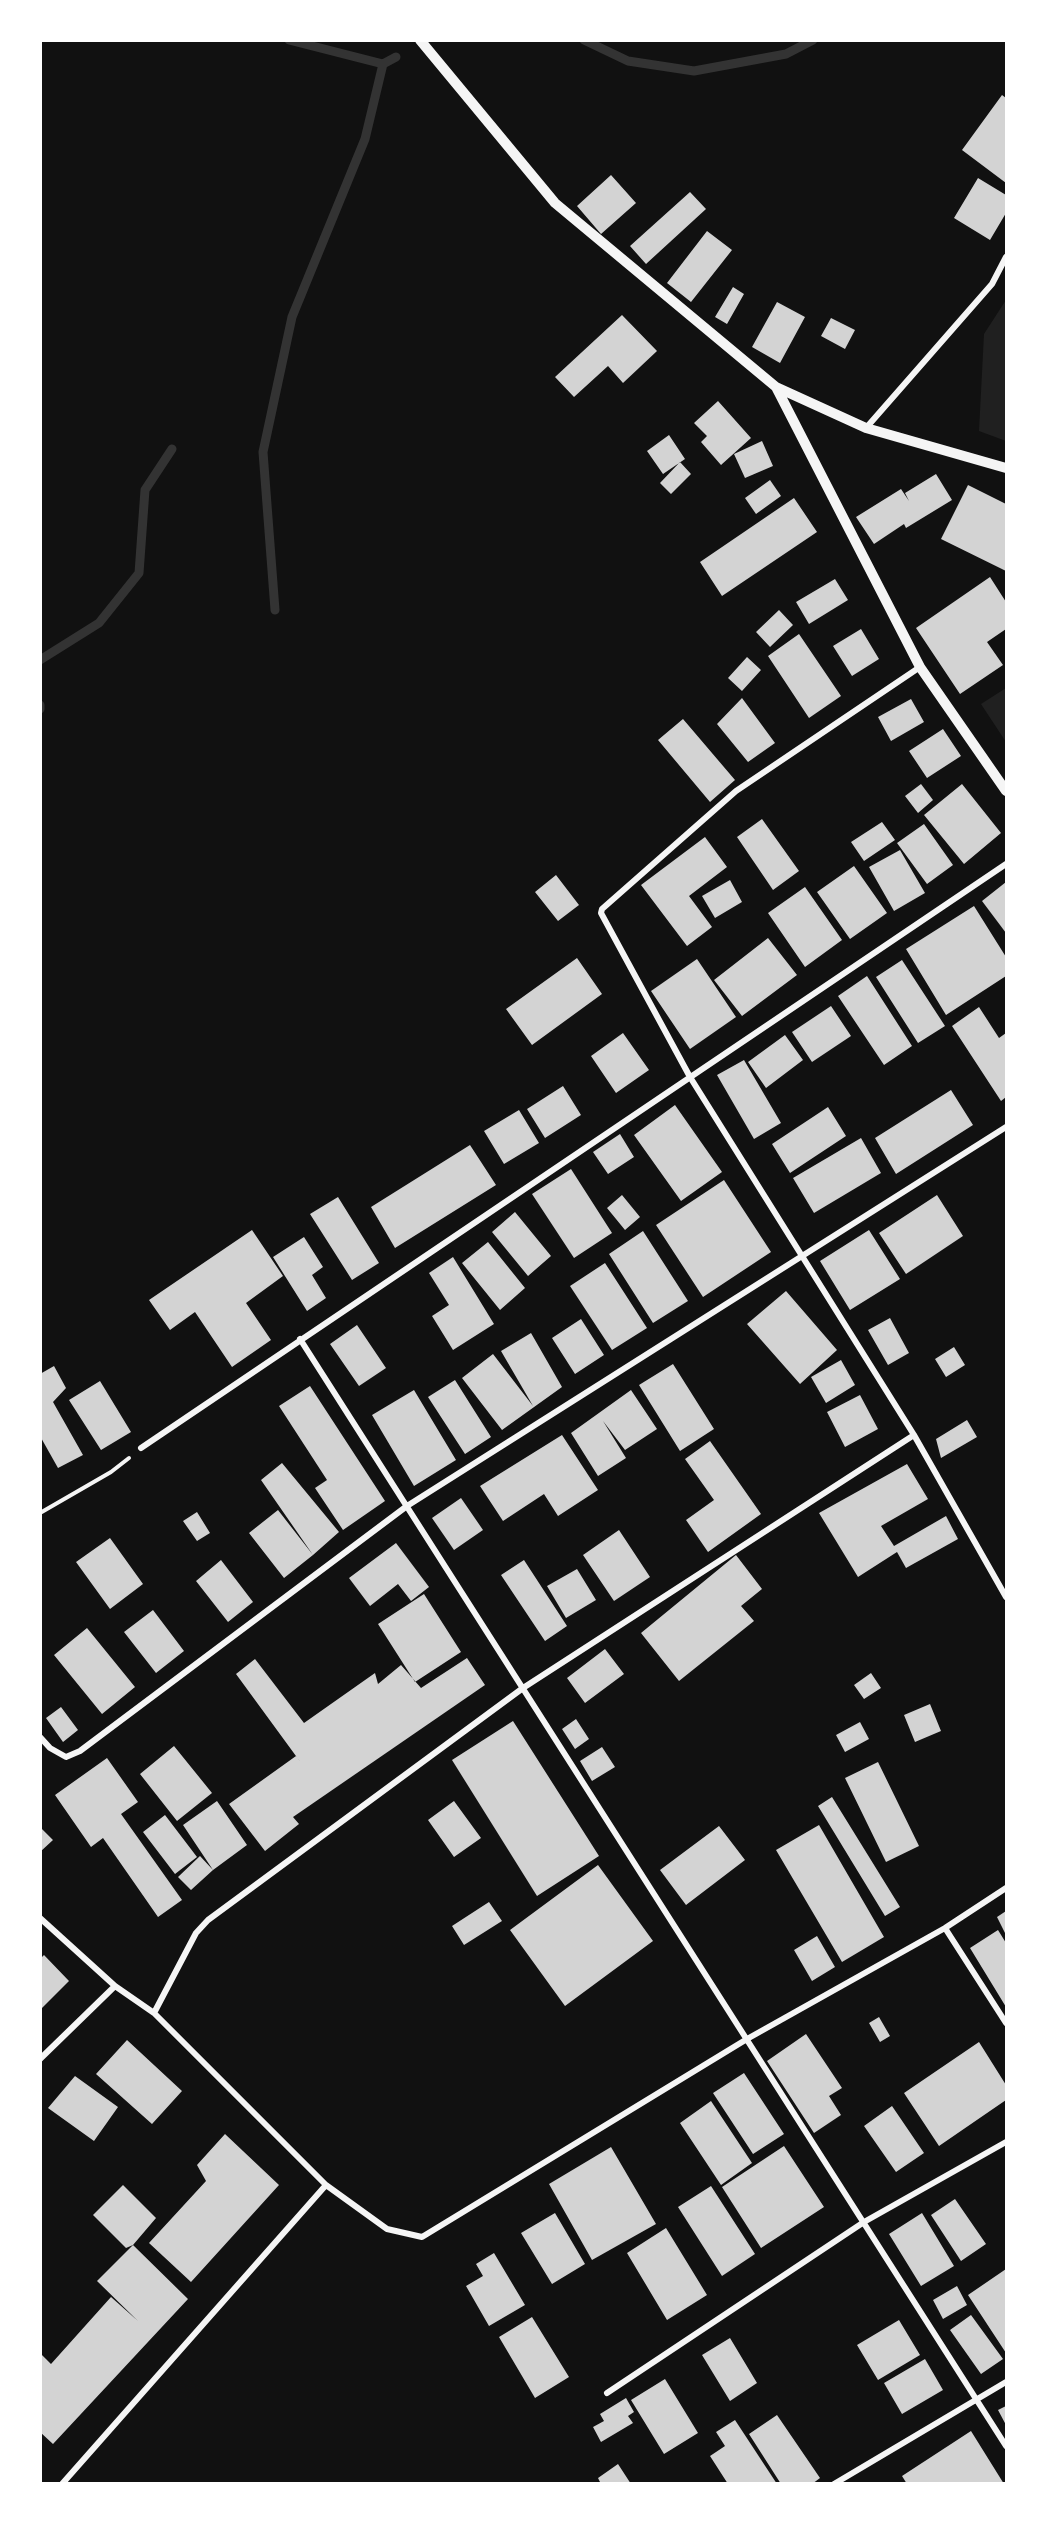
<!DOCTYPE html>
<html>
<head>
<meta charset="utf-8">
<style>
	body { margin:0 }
	#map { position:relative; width:1047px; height:2524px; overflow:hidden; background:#111; font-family:Bitter,serif }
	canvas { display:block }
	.frame { position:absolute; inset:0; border:42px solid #fff; pointer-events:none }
</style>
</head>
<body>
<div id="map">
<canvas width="1047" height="2524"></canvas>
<div class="frame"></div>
</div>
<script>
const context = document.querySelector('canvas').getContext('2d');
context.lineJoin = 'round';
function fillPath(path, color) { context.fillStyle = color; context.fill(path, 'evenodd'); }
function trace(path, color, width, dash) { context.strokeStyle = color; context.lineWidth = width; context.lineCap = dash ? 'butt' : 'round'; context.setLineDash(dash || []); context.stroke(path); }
fillPath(new Path2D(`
	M 1006,300 L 1006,441 L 979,431 L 984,334 Z
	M 1006,688 L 1006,742 L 981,704 Z`), '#202020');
trace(new Path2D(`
	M 289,40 L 383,64 L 396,57
	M 584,40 L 628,61 L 694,71 L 786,54 L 813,40
	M 275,610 L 263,452 L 292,317 L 365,139 L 383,64
	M 40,660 L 99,623 L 139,573 L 145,490 L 172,449
	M 40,705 L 40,709`), '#333', 9);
fillPath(new Path2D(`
	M 1002,95 L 1006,98 L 1006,183 L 962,150 Z
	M 611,175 L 636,203 L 601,234 L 577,206 Z
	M 978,178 L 1006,195 L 1006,213 L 990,240 L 954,218 Z
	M 690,192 L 706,209 L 646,264 L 630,246 Z
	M 707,231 L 732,250 L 691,302 L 667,283 Z
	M 733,287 L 744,294 L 727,324 L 715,317 Z
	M 777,302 L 805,317 L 780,363 L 752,347 Z
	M 622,315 L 657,351 L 623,383 L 608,366 L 574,397 L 555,377 Z
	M 831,318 L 855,330 L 845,349 L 821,336 Z
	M 718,401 L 751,438 L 721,465 L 701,442 L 707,436 L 694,423 Z
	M 669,435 L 685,459 L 663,474 L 647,451 Z
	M 762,441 L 773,466 L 745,478 L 734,454 Z
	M 680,462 L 691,474 L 671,494 L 660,483 Z
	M 936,474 L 952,500 L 906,528 L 904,524 L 874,544 L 856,517 L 901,489 L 909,501 L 905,493 Z
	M 770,480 L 781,496 L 756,514 L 745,498 Z
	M 968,485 L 1006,504 L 1006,571 L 941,539 Z
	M 794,498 L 817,532 L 722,596 L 700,562 Z
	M 990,577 L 1006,602 L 1006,629 L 987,642 L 1003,665 L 960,694 L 916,628 Z
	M 835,579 L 848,600 L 809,624 L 796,602 Z
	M 779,610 L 793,625 L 770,647 L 756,632 Z
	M 861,629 L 879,659 L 852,676 L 833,646 Z
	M 799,634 L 841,696 L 809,718 L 768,656 Z
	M 747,657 L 761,670 L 742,691 L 728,678 Z
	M 742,698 L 775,743 L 748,762 L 717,724 Z
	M 911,699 L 924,722 L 891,741 L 878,717 Z
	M 683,719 L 735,780 L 710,802 L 658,740 Z
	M 943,729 L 961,756 L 927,778 L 909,751 Z
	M 921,784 L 933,800 L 918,813 L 905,796 Z
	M 962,784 L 1001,833 L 964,864 L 924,815 Z
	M 762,819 L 799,871 L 773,890 L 737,837 Z
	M 882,822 L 895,840 L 864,861 L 851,842 Z
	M 924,824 L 953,865 L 927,884 L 897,843 Z
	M 705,837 L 727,867 L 689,896 L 712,927 L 687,946 L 641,885 Z
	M 900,850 L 925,893 L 894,911 L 869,867 Z
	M 854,866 L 887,913 L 850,939 L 817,892 Z
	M 556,875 L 579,905 L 558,921 L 535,892 Z
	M 730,880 L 742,902 L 715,918 L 702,896 Z
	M 1006,882 L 1006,933 L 982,901 Z
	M 805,887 L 842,940 L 805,967 L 768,913 Z
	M 974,906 L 1006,957 L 1006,976 L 946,1015 L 906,949 Z
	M 768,938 L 797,975 L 742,1016 L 714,980 Z
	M 577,958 L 602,994 L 532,1045 L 506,1009 Z
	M 697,959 L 736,1017 L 690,1049 L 651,991 Z
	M 902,960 L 945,1026 L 918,1043 L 876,977 Z
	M 867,976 L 912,1046 L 884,1065 L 838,996 Z
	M 831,1006 L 851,1036 L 812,1062 L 792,1032 Z
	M 979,1007 L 999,1038 L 1006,1033 L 1006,1097 L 1001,1101 L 952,1026 Z
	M 623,1033 L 649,1070 L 616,1093 L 591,1056 Z
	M 785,1035 L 803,1060 L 766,1088 L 748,1062 Z
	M 744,1060 L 781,1123 L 754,1139 L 717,1075 Z
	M 563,1086 L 581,1115 L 545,1138 L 527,1109 Z
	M 951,1090 L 973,1125 L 896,1174 L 875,1138 Z
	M 675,1105 L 722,1172 L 681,1201 L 634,1135 Z
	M 828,1107 L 846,1136 L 790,1173 L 772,1144 Z
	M 519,1110 L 539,1143 L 504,1164 L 484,1131 Z
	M 620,1134 L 634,1157 L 608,1174 L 593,1152 Z
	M 861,1138 L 881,1173 L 814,1213 L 793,1178 Z
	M 470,1145 L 496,1185 L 395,1248 L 371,1207 Z
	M 571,1169 L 612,1233 L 574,1258 L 532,1194 Z
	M 724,1180 L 771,1252 L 703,1297 L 656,1225 Z
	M 622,1195 L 640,1217 L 625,1230 L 607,1208 Z
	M 937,1195 L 963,1236 L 906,1274 L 879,1233 Z
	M 338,1197 L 379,1263 L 352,1280 L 310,1214 Z
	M 515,1212 L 551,1256 L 528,1276 L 492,1232 Z
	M 252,1230 L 283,1276 L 246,1303 L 271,1340 L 232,1367 L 195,1312 L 170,1330 L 149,1300 Z
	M 869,1230 L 900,1279 L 850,1310 L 820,1261 Z
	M 643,1231 L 688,1301 L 653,1323 L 609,1254 Z
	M 304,1237 L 323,1267 L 312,1275 L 326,1298 L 307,1311 L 273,1257 Z
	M 488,1242 L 525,1288 L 500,1310 L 462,1263 Z
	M 453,1257 L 494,1324 L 453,1350 L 432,1316 L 449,1305 L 429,1273 Z
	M 605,1263 L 647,1328 L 612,1350 L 570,1286 Z
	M 786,1291 L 837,1350 L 800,1384 L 747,1324 Z
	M 890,1318 L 909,1353 L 888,1365 L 868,1330 Z
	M 581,1319 L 604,1355 L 575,1374 L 552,1338 Z
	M 357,1325 L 386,1368 L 359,1386 L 330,1344 Z
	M 531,1333 L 562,1387 L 502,1430 L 462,1378 L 493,1354 L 533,1406 L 501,1351 Z
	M 954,1347 L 965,1365 L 946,1377 L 935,1359 Z
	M 841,1360 L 855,1385 L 826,1403 L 811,1377 Z
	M 673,1364 L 714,1429 L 680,1451 L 639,1385 Z
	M 54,1366 L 66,1388 L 53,1402 L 83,1455 L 58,1468 L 40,1436 L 40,1374 Z
	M 455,1380 L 491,1437 L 465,1454 L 428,1397 Z
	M 100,1381 L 131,1432 L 101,1450 L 69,1400 Z
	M 310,1386 L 385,1501 L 343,1530 L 315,1488 L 327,1480 L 279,1406 Z
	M 414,1390 L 456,1460 L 414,1486 L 372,1415 Z
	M 631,1390 L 657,1429 L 625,1450 L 603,1421 L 626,1458 L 598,1476 L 571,1433 Z
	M 860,1395 L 878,1429 L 845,1447 L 827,1412 Z
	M 967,1420 L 977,1437 L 941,1458 L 936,1439 Z
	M 562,1435 L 598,1490 L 558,1516 L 544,1494 L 503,1521 L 480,1486 Z
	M 710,1441 L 761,1514 L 708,1552 L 686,1520 L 714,1500 L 685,1459 Z
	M 282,1463 L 339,1532 L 313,1555 L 261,1480 Z
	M 907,1464 L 928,1499 L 881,1526 L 894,1546 L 946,1516 L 958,1539 L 906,1568 L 897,1552 L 858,1577 L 819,1513 Z
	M 461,1498 L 483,1530 L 454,1550 L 432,1518 Z
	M 278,1510 L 313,1555 L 284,1578 L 249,1533 Z
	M 197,1512 L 210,1533 L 197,1541 L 183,1521 Z
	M 619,1530 L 650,1577 L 614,1601 L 583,1555 Z
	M 110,1538 L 143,1584 L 110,1609 L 76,1562 Z
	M 396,1543 L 429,1587 L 411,1601 L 398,1584 L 370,1606 L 349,1578 Z
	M 736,1555 L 762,1589 L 741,1606 L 754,1621 L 679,1681 L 641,1633 Z
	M 221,1560 L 253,1602 L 228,1622 L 196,1581 Z
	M 524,1560 L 567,1626 L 545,1641 L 501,1575 Z
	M 577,1569 L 596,1600 L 566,1618 L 547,1586 Z
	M 424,1594 L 461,1652 L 415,1682 L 378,1624 Z
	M 153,1610 L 184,1651 L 156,1673 L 124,1632 Z
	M 87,1628 L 135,1687 L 102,1714 L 54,1655 Z
	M 605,1649 L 624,1674 L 585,1703 L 567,1678 Z
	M 467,1658 L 485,1685 L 293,1817 L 299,1824 L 265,1851 L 229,1804 L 296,1756 L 304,1767 L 236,1674 L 255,1659 L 304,1723 L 375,1673 L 378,1684 L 401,1665 L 421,1688 Z
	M 871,1673 L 881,1688 L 864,1699 L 854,1685 Z
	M 930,1704 L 941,1731 L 915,1742 L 904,1715 Z
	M 61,1707 L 78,1730 L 63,1742 L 46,1718 Z
	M 576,1719 L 589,1739 L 575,1749 L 562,1729 Z
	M 513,1721 L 599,1856 L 537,1896 L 452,1760 Z
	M 860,1722 L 869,1739 L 845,1752 L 836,1735 Z
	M 174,1746 L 212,1793 L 177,1821 L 140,1774 Z
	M 602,1747 L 615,1767 L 592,1781 L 580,1761 Z
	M 107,1758 L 138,1802 L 121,1814 L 182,1900 L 158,1917 L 103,1838 L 91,1847 L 55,1795 Z
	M 878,1762 L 919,1846 L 886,1862 L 845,1778 Z
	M 832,1797 L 900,1907 L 885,1916 L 818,1806 Z
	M 217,1801 L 247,1845 L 213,1870 L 183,1825 Z
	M 454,1801 L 481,1838 L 454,1857 L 428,1820 Z
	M 165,1815 L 197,1857 L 175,1874 L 143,1832 Z
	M 819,1825 L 884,1937 L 842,1962 L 776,1850 Z
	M 719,1826 L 745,1860 L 686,1905 L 660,1870 Z
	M 40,1827 L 53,1840 L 40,1852 Z
	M 200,1856 L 213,1870 L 191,1890 L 178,1877 Z
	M 598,1865 L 653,1941 L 565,2006 L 510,1930 Z
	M 489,1902 L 502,1921 L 464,1945 L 452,1926 Z
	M 1006,1911 L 1006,1935 L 997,1917 Z
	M 998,1930 L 1006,1943 L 1006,2007 L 970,1948 Z
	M 817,1936 L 835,1967 L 812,1981 L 794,1950 Z
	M 44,1955 L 69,1981 L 40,2010 L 40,1959 Z
	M 879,2017 L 890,2036 L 880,2042 L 869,2023 Z
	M 806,2034 L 842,2088 L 829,2096 L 841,2115 L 814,2133 L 767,2061 Z
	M 127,2040 L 182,2091 L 152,2124 L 96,2074 Z
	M 979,2042 L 1006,2085 L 1006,2100 L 939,2146 L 904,2093 Z
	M 744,2073 L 784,2134 L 753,2154 L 713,2093 Z
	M 75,2076 L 118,2107 L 94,2141 L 48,2108 Z
	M 711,2101 L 752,2163 L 721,2185 L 680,2123 Z
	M 892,2106 L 924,2153 L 896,2172 L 864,2126 Z
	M 225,2134 L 279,2185 L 191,2282 L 149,2243 L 206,2181 L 197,2165 Z
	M 784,2146 L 824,2207 L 761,2248 L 722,2187 Z
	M 611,2147 L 656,2224 L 592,2260 L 549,2184 Z
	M 123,2185 L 156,2218 L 133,2245 L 188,2299 L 53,2444 L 40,2432 L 40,2353 L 51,2364 L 111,2297 L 138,2321 L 97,2281 L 133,2245 L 126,2248 L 93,2215 Z
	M 711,2186 L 755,2254 L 722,2276 L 678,2207 Z
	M 955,2199 L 986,2244 L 961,2261 L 931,2215 Z
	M 555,2213 L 585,2264 L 552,2284 L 521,2233 Z
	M 922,2213 L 954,2266 L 921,2286 L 889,2234 Z
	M 666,2228 L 707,2295 L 667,2320 L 627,2253 Z
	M 494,2253 L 525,2305 L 489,2326 L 466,2286 L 483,2276 L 476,2264 Z
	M 1006,2269 L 1006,2353 L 968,2295 Z
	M 957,2286 L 967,2305 L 943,2319 L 933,2300 Z
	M 971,2315 L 1003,2359 L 981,2374 L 950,2330 Z
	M 532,2317 L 569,2377 L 535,2398 L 499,2337 Z
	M 899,2320 L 920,2355 L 878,2380 L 857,2345 Z
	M 730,2338 L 757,2383 L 730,2401 L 702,2355 Z
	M 925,2359 L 943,2390 L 902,2414 L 884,2383 Z
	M 665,2379 L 698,2433 L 664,2454 L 631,2400 Z
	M 626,2398 L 634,2412 L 628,2416 L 633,2423 L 601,2442 L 593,2427 L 604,2421 L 600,2414 Z
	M 1006,2406 L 1006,2425 L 998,2410 Z
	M 777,2415 L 820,2478 L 812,2484 L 781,2484 L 749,2434 Z
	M 735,2420 L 777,2484 L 728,2484 L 710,2456 L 725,2446 L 716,2432 Z
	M 971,2431 L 1004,2484 L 907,2484 L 902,2476 Z
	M 618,2464 L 631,2484 L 601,2484 L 598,2478 Z`), '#d3d3d3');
trace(new Path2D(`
	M 40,1513 L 111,1472 L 129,1458`), '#f5f5f5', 4);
trace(new Path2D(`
	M 866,428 L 992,284 L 1006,257
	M 920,667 L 736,791 L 602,909 L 601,913 L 690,1077 L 914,1435 L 1006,1597
	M 300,1339 L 1006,2446
	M 141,1448 L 1006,864
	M 40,1737 L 50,1748 L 66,1757 L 80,1751 L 407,1506 L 1006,1127
	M 40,1918 L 115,1986 L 154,2013 L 326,2185
	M 945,1928 L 1006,2023
	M 154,2013 L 196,1933 L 208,1920 L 523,1688 L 914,1435
	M 40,2059 L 115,1986
	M 607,2393 L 864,2222 L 1006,2142
	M 62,2484 L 326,2185 L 387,2229 L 422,2237 L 747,2039 L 945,1928 L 1006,1888
	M 834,2484 L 1006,2382`), '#f5f5f5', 6);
trace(new Path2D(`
	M 420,40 L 555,203 L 776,387 L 920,667 L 1006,791
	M 776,387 L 866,428 L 1006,468`), '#f5f5f5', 10);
</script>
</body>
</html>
